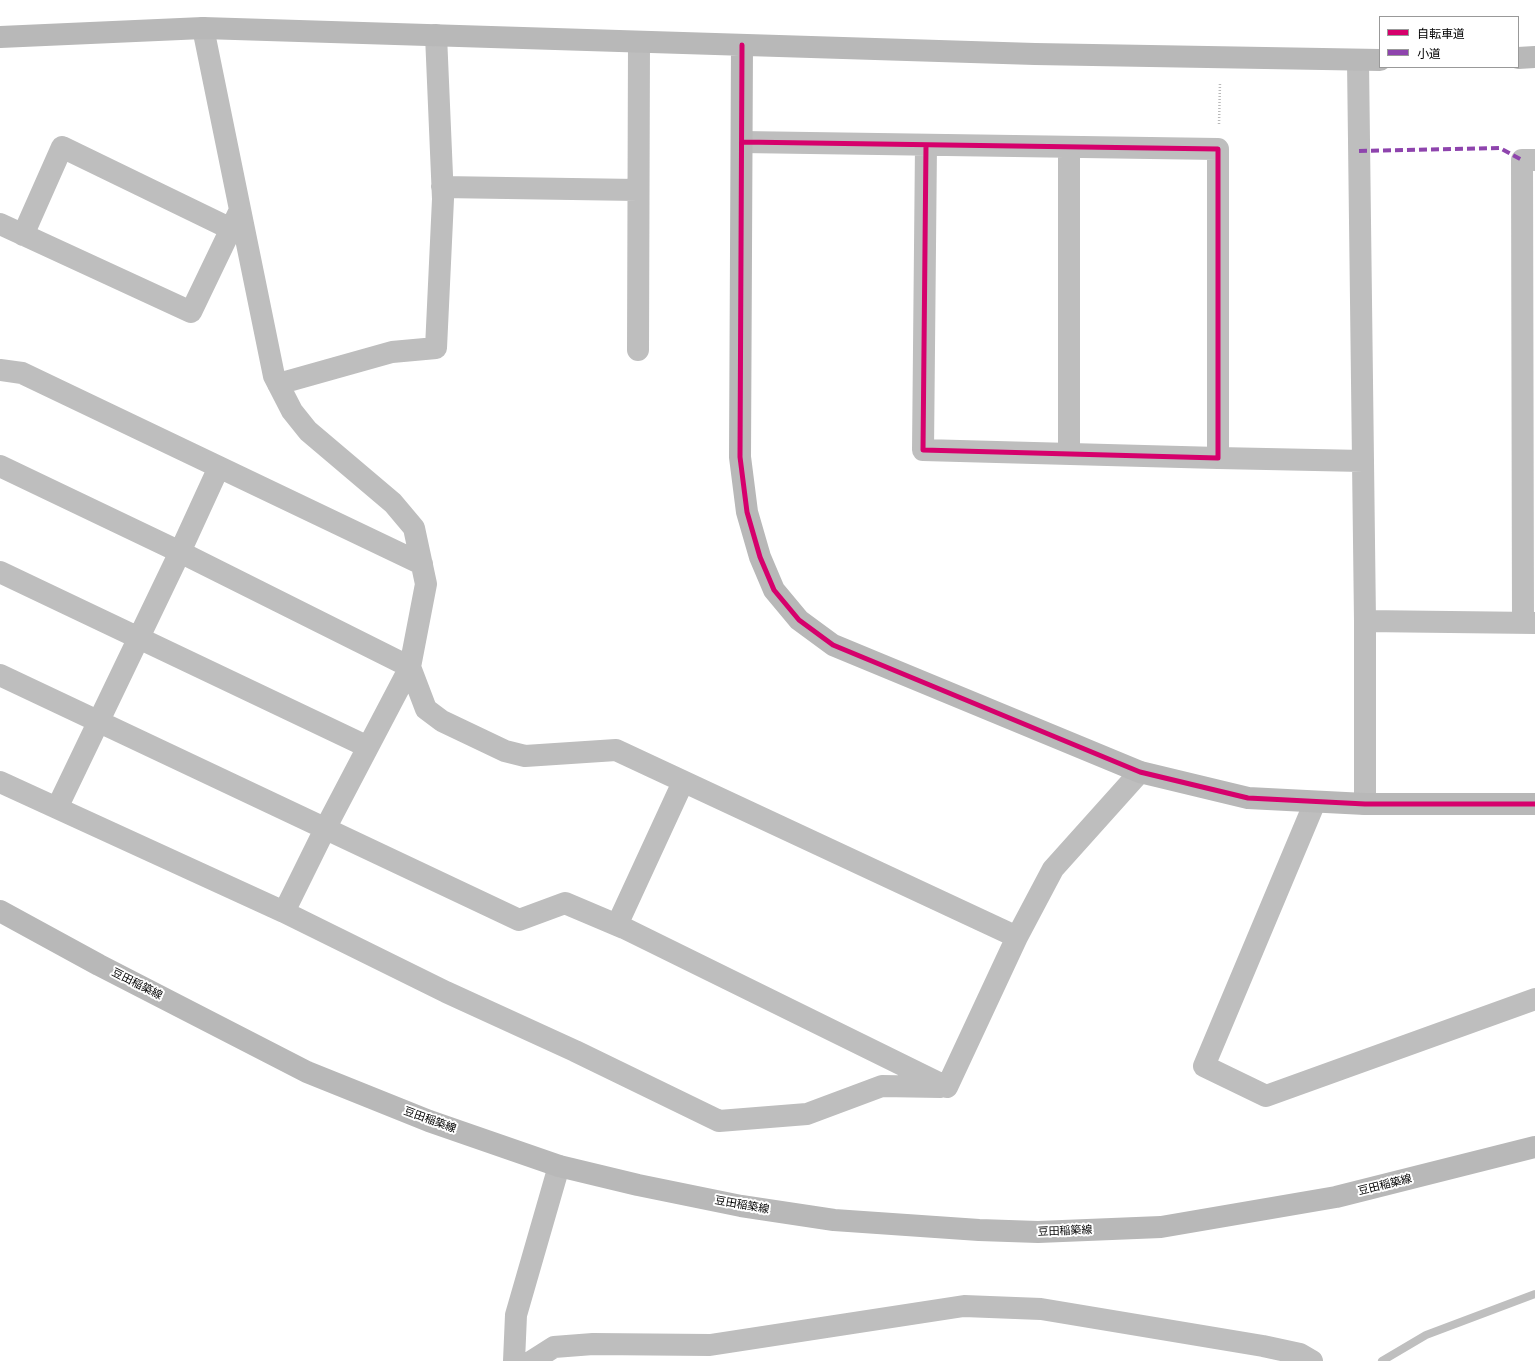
<!DOCTYPE html>
<html>
<head>
<meta charset="utf-8">
<style>
	body { margin:0 }
	#map { position:relative; width:1535px; height:1361px; overflow:hidden; background:#fff; font-family:Raleway,"Noto Sans JP",sans-serif }
	canvas { display:block }
	.legend { position:absolute; left:1379px; top:16px; width:140px; height:52px; box-sizing:border-box; background:#fff; border:1px solid #999; margin:0; padding:5px 7px; list-style:none; font-size:12px; color:#000 }
	.legend li { display:flex; align-items:center; gap:8px; height:20px }
	.legend b { width:20px; border:1px solid #999 }
</style>
</head>
<body>
<div id="map">
<canvas width="1535" height="1361"></canvas>
<ul class="legend">
<li><b style="height:5px;background:#d6006c"></b>自転車道</li>
<li><b style="height:5px;background:#8e44ad"></b>小道</li>
</ul>
</div>
<script>
const context = document.querySelector('canvas').getContext('2d');
context.lineJoin = 'round';
function trace(path, color, width, dash) { context.strokeStyle = color; context.lineWidth = width; context.lineCap = dash ? 'butt' : 'round'; context.setLineDash(dash || []); context.stroke(path); }
function label(font, color, halo, rows, align = 'center') {
  context.font = font + ' Raleway,"Noto Sans JP",sans-serif'; context.lineWidth = 4; context.setLineDash([]); context.textBaseline = 'middle'; context.strokeStyle = halo; context.fillStyle = color; for (const [text, x, y, turn = 0] of rows) {
    context.save(); context.translate(x, y); context.rotate((+turn || 0) * Math.PI / 180); context.textAlign = isNaN(turn) ? turn : align; if (halo) context.strokeText(text, 0, 0); context.fillText(text, 0, 0); context.restore();
  }
}
trace(new Path2D(`
	M 1382,1361 L 1426,1335 L 1535,1294`), '#bfbfbf', 8);
trace(new Path2D(`
	M 1219,124 L 1220,83`), '#b9b9b9', 2.5, [1, 2]);
trace(new Path2D(`
	M 203,28 L 274,376 L 292,411 L 308,431 L 393,503 L 414,528 L 426,584 L 410,667 L 325,829 L 284,912
	M 1358,61 L 1365,621 L 1365,804
	M 742,142 L 1218,149 L 1218,458 L 923,450 L 926,145
	M 442,187 L 637,190
	M 0,224 L 191,312 L 240,210
	M 23,235 L 62,147 L 231,229
	M 638,350 L 639,42
	M 0,370 L 22,373 L 422,564
	M 278,384 L 392,352 L 436,348 L 443,199 L 436,35
	M 1069,454 L 1069,147
	M 1218,458 L 1363,461
	M 0,466 L 180,552 L 410,667 L 426,709 L 442,721 L 505,751 L 525,756 L 616,750 L 1017,937
	M 0,572 L 368,747
	M 1365,621 L 1535,623
	M 1523,623 L 1522,160 L 1535,160
	M 0,675 L 519,920 L 565,903 L 624,928 L 947,1087
	M 0,782 L 284,912 L 446,992 L 575,1051 L 719,1121 L 807,1114 L 882,1086 L 941,1087
	M 1315,802 L 1204,1066 L 1266,1096 L 1535,999
	M 57,808 L 180,552 L 219,467
	M 617,925 L 683,782
	M 947,1087 L 1017,937 L 1053,869 L 1140,772
	M 514,1361 L 516,1315 L 559,1166
	M 532,1361 L 554,1347 L 593,1344 L 710,1345 L 964,1306 L 1041,1309 L 1263,1346 L 1300,1354 L 1312,1361`), '#bebebe', 22);
trace(new Path2D(`
	M 0,37 L 203,28 L 1035,54 L 1380,60
	M 742,45 L 740,457 L 747,512 L 760,557 L 774,590 L 799,620 L 833,645 L 1140,772 L 1248,798 L 1365,804 L 1535,804
	M 1518,58 L 1535,57
	M 0,911 L 99,965 L 307,1072 L 429,1121 L 559,1166 L 638,1185 L 741,1206 L 834,1220 L 979,1230 L 1038,1232 L 1161,1227 L 1336,1197 L 1535,1147`), '#b8b8b8', 22);
trace(new Path2D(`
	M 1359,151 L 1500,148 L 1522,160`), '#8e44ad', 4, [8, 4]);
trace(new Path2D(`
	M 742,45 L 740,457 L 747,512 L 760,557 L 774,590 L 799,620 L 833,645 L 1140,772 L 1248,798 L 1365,804 L 1535,804
	M 742,142 L 1218,149 L 1218,458 L 923,450 L 926,145`), '#d6006c', 5);
label('11px', '#000', '#fff', [
	["豆田稲築線",137,984,27],
	["豆田稲築線",430,1120,20],
	["豆田稲築線",1385,1185,-14],
	["豆田稲築線",742,1205,10],
	["豆田稲築線",1065,1231,-2]
]);
</script>
</body>
</html>
